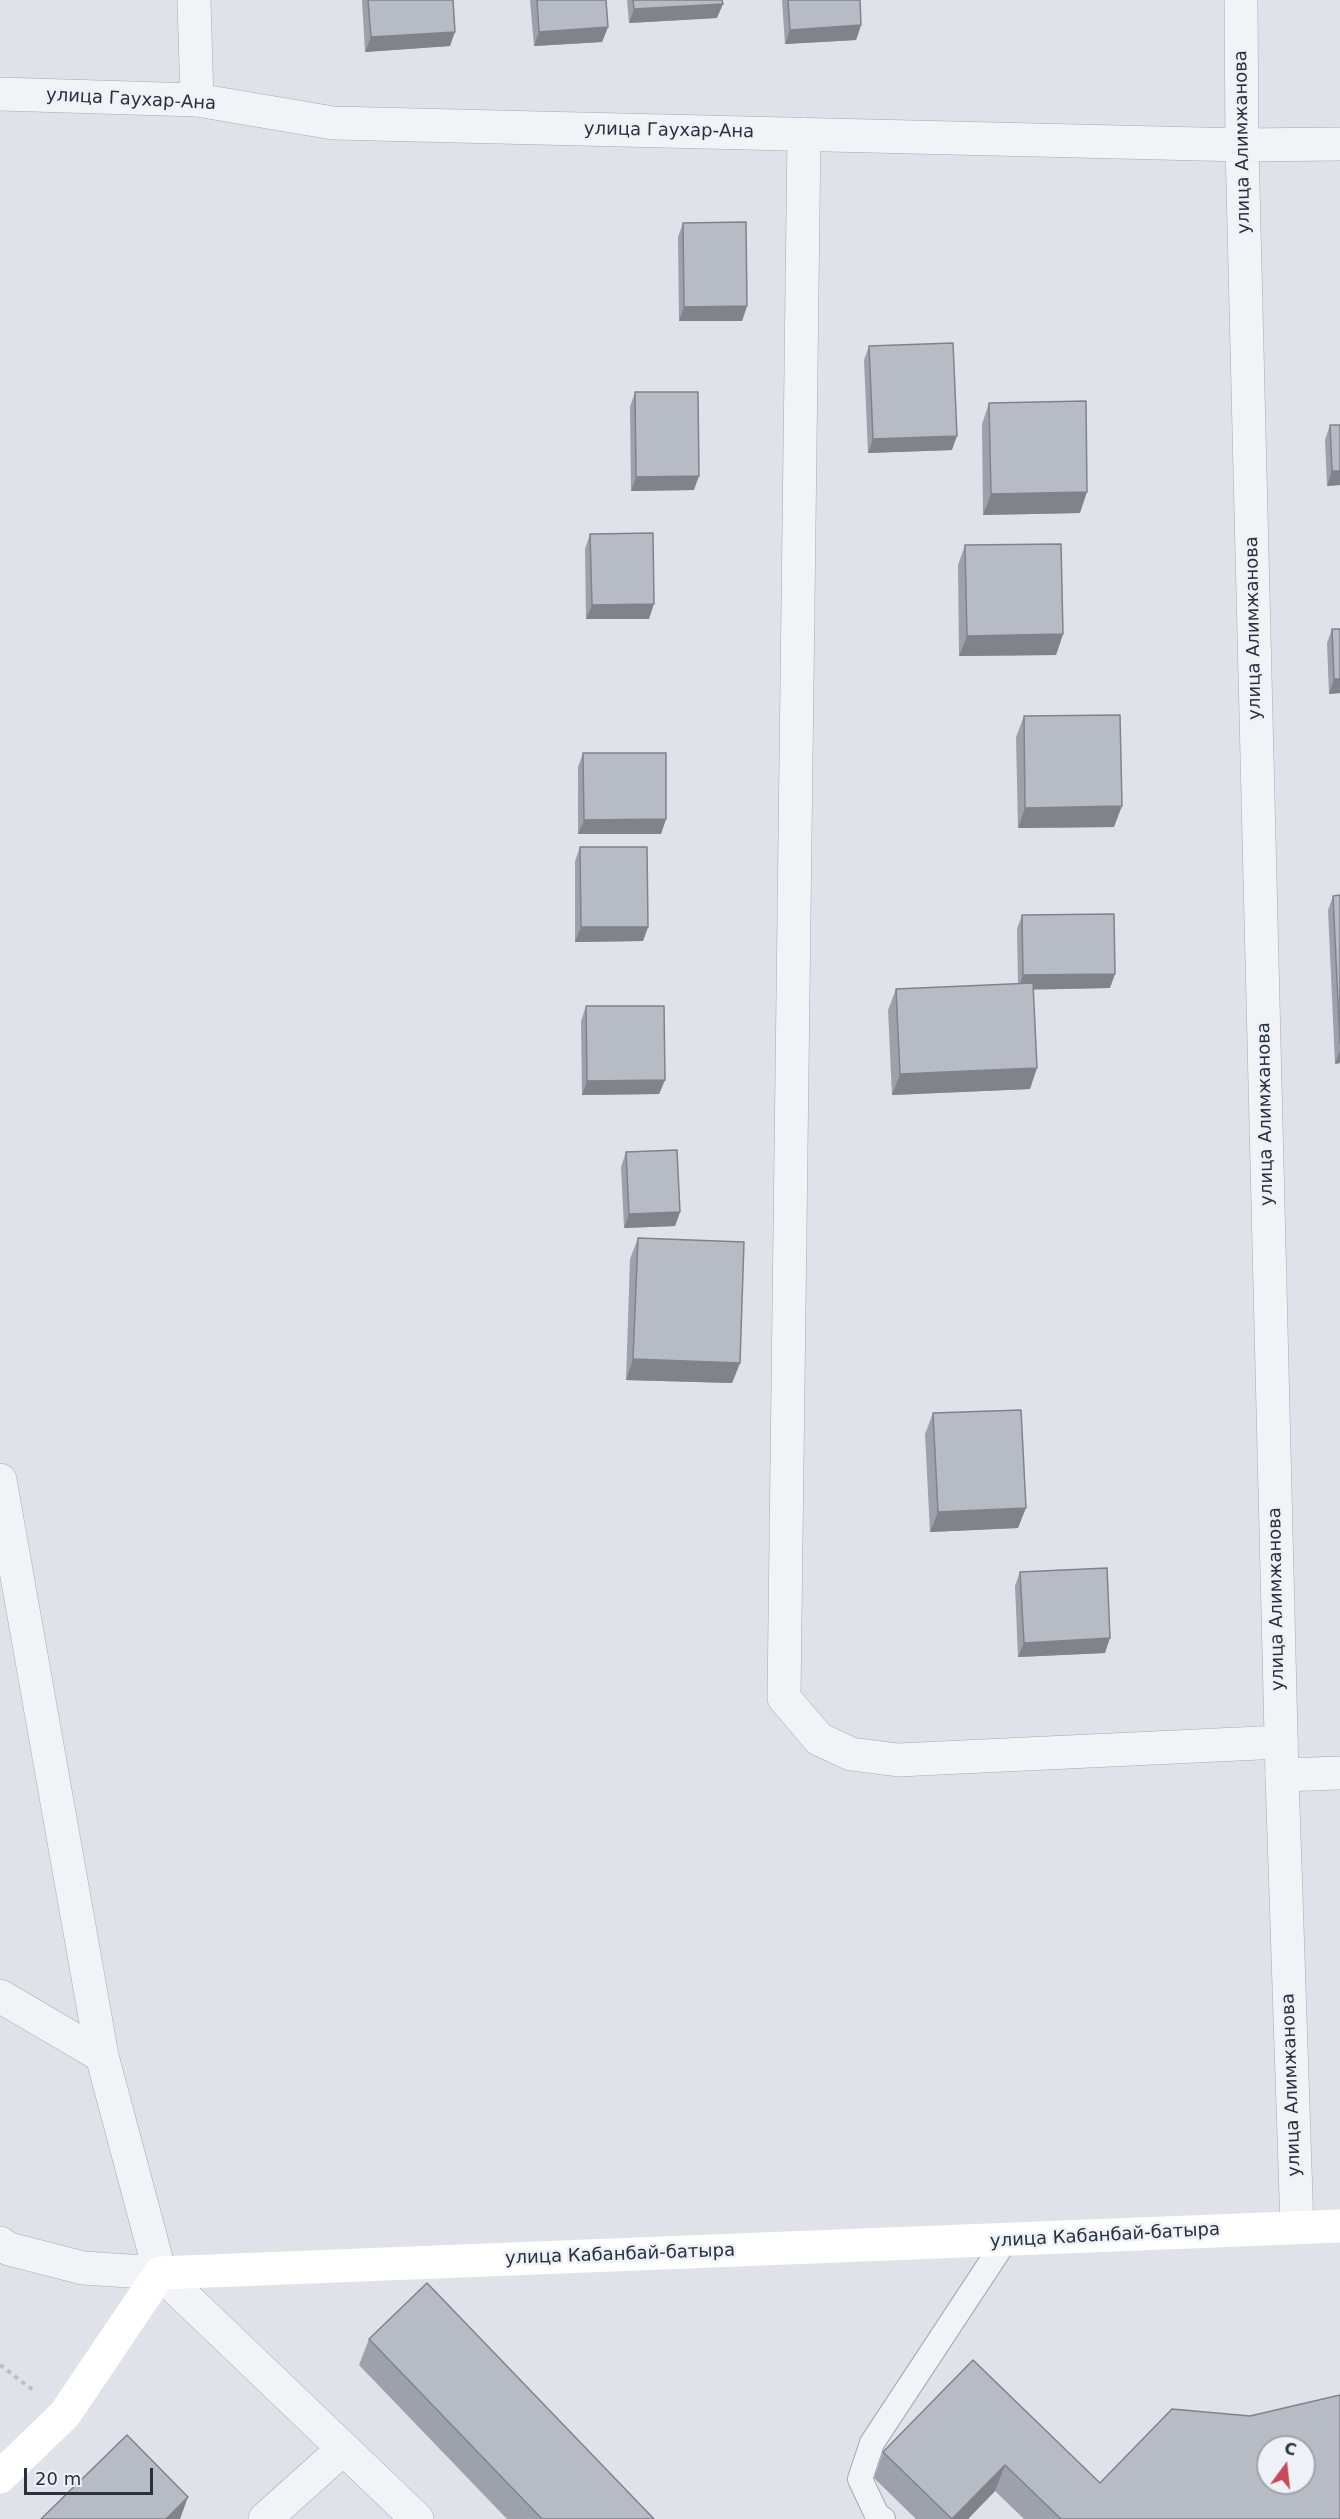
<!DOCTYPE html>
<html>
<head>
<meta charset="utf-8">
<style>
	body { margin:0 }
	#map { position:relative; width:1340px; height:2519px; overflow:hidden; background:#dfe2e8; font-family:"DejaVu Sans",sans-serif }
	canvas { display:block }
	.north { position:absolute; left:1256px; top:2435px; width:60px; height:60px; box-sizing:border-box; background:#eef1f5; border:2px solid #9fa4ac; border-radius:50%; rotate:15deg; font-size:16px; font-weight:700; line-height:24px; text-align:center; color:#29303e }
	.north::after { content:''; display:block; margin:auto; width:21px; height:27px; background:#c64a5a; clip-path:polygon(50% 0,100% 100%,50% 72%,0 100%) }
	.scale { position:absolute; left:24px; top:2468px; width:129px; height:27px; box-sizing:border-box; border:3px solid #29303e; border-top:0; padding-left:8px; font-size:18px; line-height:21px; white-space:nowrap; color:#29303e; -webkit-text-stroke:4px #eef1f5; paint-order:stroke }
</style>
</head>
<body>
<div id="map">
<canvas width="1340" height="2519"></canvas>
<div class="north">С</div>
<div class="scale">20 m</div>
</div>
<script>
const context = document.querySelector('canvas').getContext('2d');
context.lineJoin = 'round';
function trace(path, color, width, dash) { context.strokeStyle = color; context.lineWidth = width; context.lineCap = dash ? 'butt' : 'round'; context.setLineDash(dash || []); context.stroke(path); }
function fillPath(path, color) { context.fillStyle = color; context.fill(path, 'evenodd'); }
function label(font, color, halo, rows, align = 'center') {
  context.font = font + ' "DejaVu Sans",sans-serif'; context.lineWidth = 5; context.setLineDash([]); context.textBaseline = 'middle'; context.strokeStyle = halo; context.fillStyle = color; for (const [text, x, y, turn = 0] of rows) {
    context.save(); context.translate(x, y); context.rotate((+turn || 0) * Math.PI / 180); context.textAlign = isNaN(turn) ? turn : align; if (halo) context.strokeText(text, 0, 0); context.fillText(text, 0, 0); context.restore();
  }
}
const service = new Path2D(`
	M 883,2519 L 877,2515 L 860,2479 L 872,2443 L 1005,2241`);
const minor = new Path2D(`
	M 194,0 L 197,100
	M 804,134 L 784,1698 L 819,1739 L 851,1754 L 898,1760 L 1281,1742
	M 1282,1775 L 1340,1773
	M 0,1996 L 102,2056
	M 0,2243 L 9,2249 L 83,2268 L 160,2273 L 417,2519
	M 265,2519 L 343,2449`);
const tertiary = new Path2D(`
	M 1241,0 L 1242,145 L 1282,1775 L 1297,2227
	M 0,94 L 197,100 L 333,123 L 1242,145 L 1340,144
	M 0,1480 L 102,2056 L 160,2273`);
trace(service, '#a5a9b2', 26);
trace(minor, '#a5a9b2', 34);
trace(tertiary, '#a5a9b2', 34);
trace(new Path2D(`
	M 0,2365 L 33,2390`), '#bec0c6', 4, [4.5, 4.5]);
trace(service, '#f2f3f6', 24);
trace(minor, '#f2f3f6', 33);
trace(tertiary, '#f2f3f6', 33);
trace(new Path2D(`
	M 0,2477 L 65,2414 L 160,2273 L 1340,2226`), '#fff', 33);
fillPath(new Path2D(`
	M 362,0 L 453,0 L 450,46 L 365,52 Z
	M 530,0 L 606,0 L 608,27 L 602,42 L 534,46 Z
	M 627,0 L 722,0 L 717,18 L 629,23 Z
	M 782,0 L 860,0 L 861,25 L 856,40 L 785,44 Z
	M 683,223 L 747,306 L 742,321 L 679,321 L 678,237 Z
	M 869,346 L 952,450 L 868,453 L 864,360 Z
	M 635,392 L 694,490 L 631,491 L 630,407 Z
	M 989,403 L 1080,513 L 983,515 L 982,424 Z
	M 1330,425 L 1340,425 L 1340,485 L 1327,486 L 1325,440 Z
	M 590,534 L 649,619 L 586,619 L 585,549 Z
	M 965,545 L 1063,634 L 1056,655 L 959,656 L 958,565 Z
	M 1332,629 L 1340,629 L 1340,693 L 1329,694 L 1327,643 Z
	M 1024,716 L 1114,827 L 1018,828 L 1016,737 Z
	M 583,753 L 666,819 L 661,834 L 578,834 L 578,767 Z
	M 580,847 L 648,927 L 643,941 L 575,942 L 575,861 Z
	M 1340,895 L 1340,1063 L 1335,1064 L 1328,910 L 1333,896 Z
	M 1022,915 L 1110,988 L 1033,989 L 1030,1089 L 892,1095 L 888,1010 L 896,989 L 1018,984 L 1017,929 Z
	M 586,1006 L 665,1080 L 659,1094 L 582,1095 L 581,1021 Z
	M 626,1152 L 680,1212 L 675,1226 L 624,1228 L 621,1167 Z
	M 638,1238 L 740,1363 L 732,1383 L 626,1380 L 630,1259 Z
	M 933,1413 L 1018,1528 L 930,1532 L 925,1434 Z
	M 1020,1572 L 1105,1653 L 1018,1657 L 1015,1586 Z
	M 369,2339 L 654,2519 L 507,2519 L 359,2365 Z
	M 973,2360 L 1100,2483 L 1340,2519 L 1024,2519 L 995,2491 L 968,2519 L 916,2519 L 874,2478 L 883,2452 Z`), '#9da1a9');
fillPath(new Path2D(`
	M 723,4 L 717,18 L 629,23 L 634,9 Z
	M 861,25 L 856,40 L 785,44 L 790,30 Z
	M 608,27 L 602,42 L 534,46 L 539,32 Z
	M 455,32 L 450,46 L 365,52 L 371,37 Z
	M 747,306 L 742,321 L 679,321 L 684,307 Z
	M 957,436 L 952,450 L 868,453 L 873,439 Z
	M 1332,471 L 1340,471 L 1340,485 L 1327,486 Z
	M 699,476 L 694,490 L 631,491 L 636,477 Z
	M 1087,492 L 1080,513 L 983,515 L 991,494 Z
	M 654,604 L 649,619 L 586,619 L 592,605 Z
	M 1063,634 L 1056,655 L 959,656 L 967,636 Z
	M 1334,679 L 1340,679 L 1340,693 L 1329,694 Z
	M 1122,806 L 1114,827 L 1018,828 L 1025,808 Z
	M 666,819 L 661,834 L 578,834 L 584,820 Z
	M 581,927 L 648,927 L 643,941 L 575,942 Z
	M 1115,974 L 1110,988 L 1018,990 L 1023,975 Z
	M 1340,1050 L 1340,1063 L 1335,1064 Z
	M 1037,1068 L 1030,1089 L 892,1095 L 900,1074 Z
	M 665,1080 L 659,1094 L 582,1095 L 587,1081 Z
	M 680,1212 L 675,1226 L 624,1228 L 629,1214 Z
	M 633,1359 L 740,1363 L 732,1383 L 626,1380 Z
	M 1026,1508 L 1018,1528 L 930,1532 L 938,1512 Z
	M 1110,1638 L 1105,1653 L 1018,1657 L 1024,1643 Z
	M 1005,2465 L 995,2491 L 968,2519 L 952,2519 Z
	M 188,2497 L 180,2519 L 166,2519 Z`), '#808389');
const building = new Path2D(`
	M 368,0 L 453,0 L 455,32 L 371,37 Z
	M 537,0 L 606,0 L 608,27 L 539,32 Z
	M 633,0 L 722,0 L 723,4 L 634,9 Z
	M 788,0 L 860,0 L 861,25 L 790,30 Z
	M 746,222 L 747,306 L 684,307 L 683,223 Z
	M 953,343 L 957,436 L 873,439 L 869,346 Z
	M 635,392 L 698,392 L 699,476 L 636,477 Z
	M 1086,401 L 1087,492 L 991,494 L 989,403 Z
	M 1330,425 L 1340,425 L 1340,471 L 1332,471 Z
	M 653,533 L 654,604 L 592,605 L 590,534 Z
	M 1061,544 L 1063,634 L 967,636 L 965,545 Z
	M 1332,629 L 1340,629 L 1340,679 L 1334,679 Z
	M 1120,715 L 1122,806 L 1025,808 L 1024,716 Z
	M 583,753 L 666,753 L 666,819 L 584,820 Z
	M 580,847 L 647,847 L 648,927 L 581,927 Z
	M 1340,895 L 1340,1044 L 1333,896 Z
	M 1114,914 L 1115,974 L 1023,975 L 1022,915 Z
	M 1033,983 L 1037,1068 L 900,1074 L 896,989 Z
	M 586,1006 L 664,1006 L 665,1080 L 587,1081 Z
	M 677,1150 L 680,1212 L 629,1214 L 626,1152 Z
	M 638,1238 L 744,1242 L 740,1363 L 633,1359 Z
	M 1021,1410 L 1026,1508 L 938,1512 L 933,1413 Z
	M 1107,1568 L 1110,1638 L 1024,1643 L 1020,1572 Z
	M 427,2283 L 654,2519 L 542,2519 L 369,2339 Z
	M 973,2360 L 1100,2483 L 1172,2409 L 1250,2416 L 1340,2395 L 1340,2519 L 1061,2519 L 1005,2465 L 952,2519 L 883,2452 ZM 1268,2447 L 1304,2447 L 1304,2483 L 1268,2483 Z
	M 127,2435 L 188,2497 L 166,2519 L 41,2519 Z`);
fillPath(building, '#b7bbc4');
trace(building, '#808389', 1.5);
label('18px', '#29303e', '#eef1f5', [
	["улица Гаухар-Ана",131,100,3],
	["улица Гаухар-Ана",669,131,1],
	["улица Алимжанова",1243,142,-91],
	["улица Алимжанова",1254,628,-91],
	["улица Алимжанова",1266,1114,-91],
	["улица Алимжанова",1277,1599,-91],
	["улица Алимжанова",1292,2085,-92],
	["улица Кабанбай-батыра",1105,2236,-3],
	["улица Кабанбай-батыра",620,2255,-2]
]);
</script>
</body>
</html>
